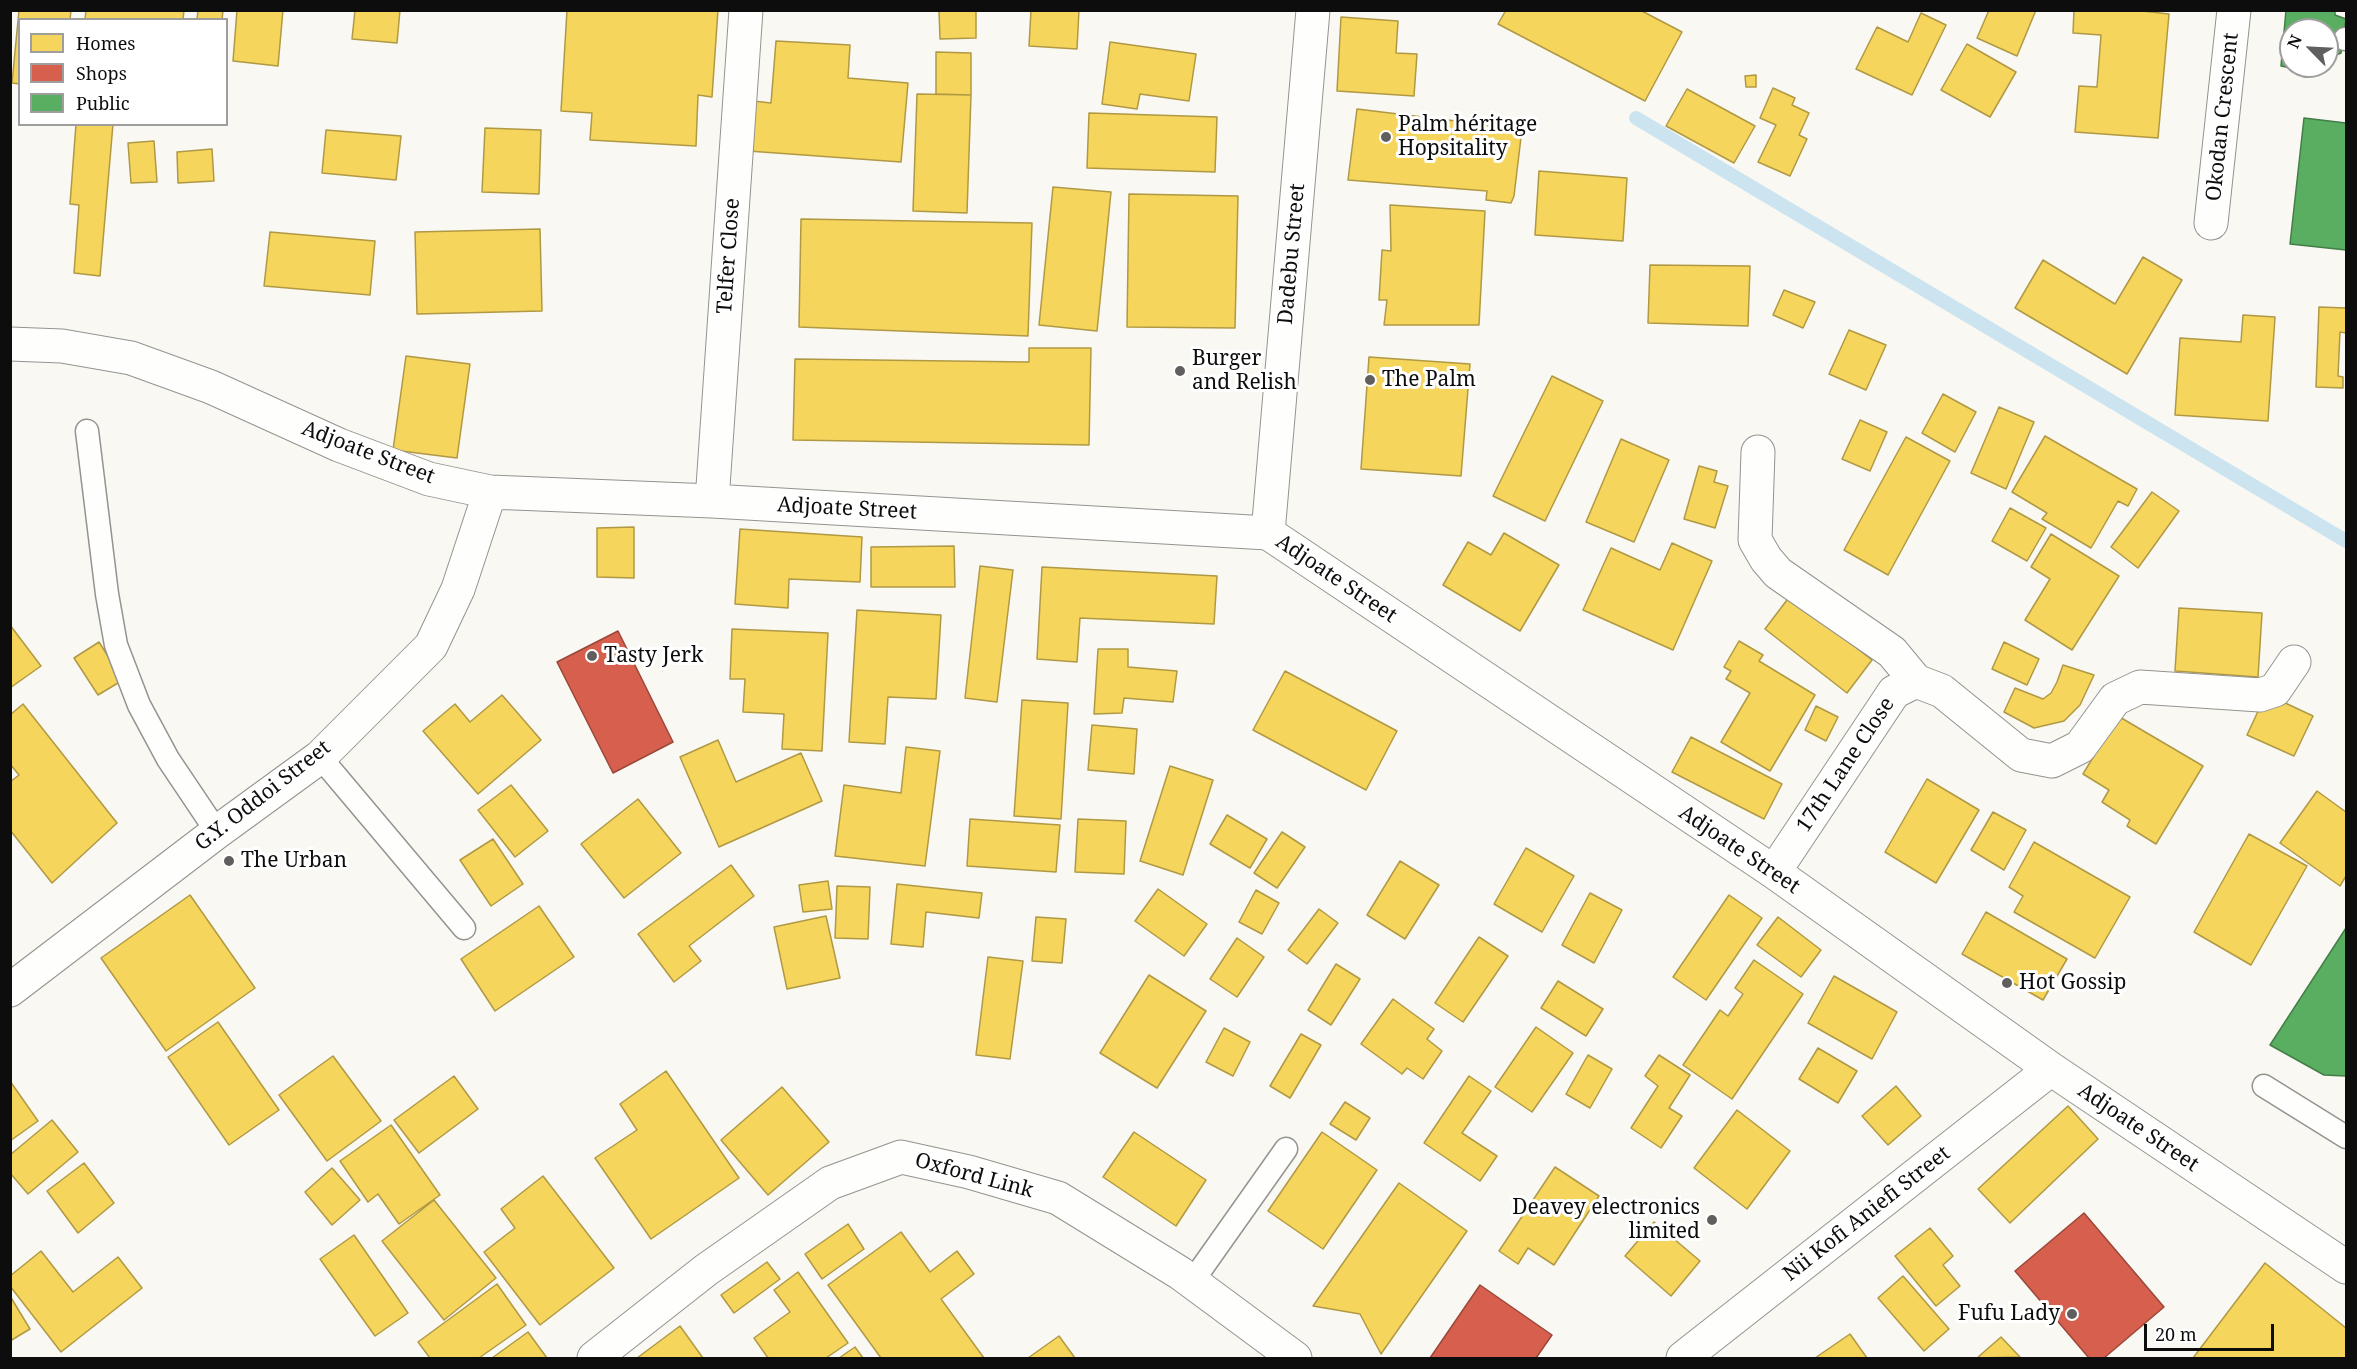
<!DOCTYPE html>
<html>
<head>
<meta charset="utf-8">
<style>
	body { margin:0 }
	#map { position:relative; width:2357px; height:1369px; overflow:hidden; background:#faf8f2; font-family:"Noto Serif",serif }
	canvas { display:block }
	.frame { position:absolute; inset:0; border:12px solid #0d0d0d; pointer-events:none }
	.legend { position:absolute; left:18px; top:18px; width:210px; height:108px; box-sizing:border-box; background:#fff; border:2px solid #9e9e9e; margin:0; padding:8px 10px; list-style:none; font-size:18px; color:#0d0d0d }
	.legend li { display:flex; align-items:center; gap:12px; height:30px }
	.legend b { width:30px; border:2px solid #9e9e9e }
	.north { position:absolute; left:2279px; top:18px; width:60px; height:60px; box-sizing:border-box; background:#fff; border:2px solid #9e9e9e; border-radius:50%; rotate:294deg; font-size:16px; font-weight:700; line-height:24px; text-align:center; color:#0d0d0d }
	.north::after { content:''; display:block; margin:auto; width:21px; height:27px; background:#605f5d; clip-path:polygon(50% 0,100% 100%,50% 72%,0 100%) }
	.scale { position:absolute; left:2144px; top:1324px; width:130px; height:27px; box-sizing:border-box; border:3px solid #0d0d0d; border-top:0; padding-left:8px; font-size:18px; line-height:21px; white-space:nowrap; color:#0d0d0d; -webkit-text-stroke:4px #fff; paint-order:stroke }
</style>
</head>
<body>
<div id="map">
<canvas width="2357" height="1369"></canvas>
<div class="frame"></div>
<ul class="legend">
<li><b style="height:16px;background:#f6d55c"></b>Homes</li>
<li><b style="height:16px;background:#d6604d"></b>Shops</li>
<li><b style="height:16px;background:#5aae61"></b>Public</li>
</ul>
<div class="north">N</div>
<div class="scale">20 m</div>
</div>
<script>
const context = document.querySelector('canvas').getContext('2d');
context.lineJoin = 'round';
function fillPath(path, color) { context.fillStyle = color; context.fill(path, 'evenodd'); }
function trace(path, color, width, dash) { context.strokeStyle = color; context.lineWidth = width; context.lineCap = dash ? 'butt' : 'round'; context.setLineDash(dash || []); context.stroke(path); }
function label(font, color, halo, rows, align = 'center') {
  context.font = font + ' "Noto Serif",serif'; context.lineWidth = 6; context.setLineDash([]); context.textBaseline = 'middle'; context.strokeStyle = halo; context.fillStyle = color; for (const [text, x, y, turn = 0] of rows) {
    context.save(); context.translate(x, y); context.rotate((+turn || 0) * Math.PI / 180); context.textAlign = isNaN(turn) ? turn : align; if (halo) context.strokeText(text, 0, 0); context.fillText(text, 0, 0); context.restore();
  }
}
const homes = new Path2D(`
	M 19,10 L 71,10 L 70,20 L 20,20 L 20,84 L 12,83 Z
	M 86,10 L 184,10 L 183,20 L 85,20 Z
	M 198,10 L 223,10 L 222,20 L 197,20 Z
	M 237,10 L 283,10 L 278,66 L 233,61 Z
	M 355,10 L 400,10 L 397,43 L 352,39 Z
	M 567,10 L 718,10 L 712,97 L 698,95 L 696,146 L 590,140 L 592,113 L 561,111 Z
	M 939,10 L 976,10 L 976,38 L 940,39 Z
	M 1031,10 L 1079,10 L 1077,49 L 1029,46 Z
	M 1506,10 L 1640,10 L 1682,32 L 1645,101 L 1498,24 Z
	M 1989,10 L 2036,10 L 2017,56 L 1977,38 Z
	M 2074,10 L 2133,10 L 2169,14 L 2158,138 L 2075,132 L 2079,86 L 2097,87 L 2101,35 L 2073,33 Z
	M 1921,13 L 1946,25 L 1912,95 L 1856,69 L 1877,27 L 1908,42 Z
	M 1341,17 L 1398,21 L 1396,53 L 1417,54 L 1414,96 L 1337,91 Z
	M 776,41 L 850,45 L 848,78 L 908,83 L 901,162 L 748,151 L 753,101 L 771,103 Z
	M 1110,42 L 1196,54 L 1189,101 L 1140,94 L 1137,109 L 1102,104 Z
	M 1967,44 L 2016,72 L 1990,117 L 1941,90 Z
	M 936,52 L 971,53 L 971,95 L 936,94 Z
	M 1756,75 L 1756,87 L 1746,87 L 1745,76 Z
	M 1773,88 L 1795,98 L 1792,105 L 1809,113 L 1799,135 L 1807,139 L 1790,176 L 1758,162 L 1776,125 L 1760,118 Z
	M 1687,89 L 1755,126 L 1734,163 L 1666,126 Z
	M 917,94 L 971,95 L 967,213 L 913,211 Z
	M 1357,109 L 1522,129 L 1514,196 L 1511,203 L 1486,200 L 1487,191 L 1348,180 Z
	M 1089,113 L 1217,117 L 1215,172 L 1087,168 Z
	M 76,124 L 113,124 L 100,276 L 74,273 L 79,205 L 70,204 Z
	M 485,128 L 541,130 L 539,194 L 482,192 Z
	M 326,130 L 401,136 L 396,180 L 322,173 Z
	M 154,141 L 157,182 L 131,183 L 128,143 Z
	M 212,149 L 214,181 L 178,183 L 177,152 Z
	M 1539,171 L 1627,178 L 1623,241 L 1535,235 Z
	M 1053,187 L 1111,192 L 1097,331 L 1039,325 Z
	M 1129,194 L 1238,196 L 1235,328 L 1127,327 Z
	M 1390,205 L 1485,211 L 1479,325 L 1384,325 L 1387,300 L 1379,300 L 1382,250 L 1391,251 Z
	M 801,219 L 1032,223 L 1028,336 L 799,327 Z
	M 540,229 L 542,311 L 417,314 L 415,232 Z
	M 270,232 L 375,241 L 370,295 L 264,286 Z
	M 2143,257 L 2182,280 L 2127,374 L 2015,308 L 2043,260 L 2115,304 Z
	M 1650,265 L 1750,266 L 1748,326 L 1648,323 Z
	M 1784,290 L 1815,302 L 1803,328 L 1773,315 Z
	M 2319,307 L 2346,308 L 2346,333 L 2340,332 L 2338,376 L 2343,377 L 2343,388 L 2316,387 Z
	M 2243,315 L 2275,317 L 2268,421 L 2175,415 L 2180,338 L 2241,342 Z
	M 1849,330 L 1886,345 L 1866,390 L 1829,374 Z
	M 1029,348 L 1091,348 L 1089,445 L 793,440 L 795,359 L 1029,362 Z
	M 406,356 L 470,364 L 457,458 L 393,450 Z
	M 1369,357 L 1470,364 L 1461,476 L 1361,469 Z
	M 1552,376 L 1603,401 L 1545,521 L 1493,496 Z
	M 1943,394 L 1976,412 L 1955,452 L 1922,433 Z
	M 1999,407 L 2034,422 L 2006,489 L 1971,473 Z
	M 1860,420 L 1887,432 L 1870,471 L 1842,459 Z
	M 2045,436 L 2137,489 L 2128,506 L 2118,501 L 2091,548 L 2042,519 L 2047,513 L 2012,492 Z
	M 1906,437 L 1950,461 L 1888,575 L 1844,550 Z
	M 1621,439 L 1669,460 L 1634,542 L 1586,522 Z
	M 1699,466 L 1717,471 L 1714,482 L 1728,486 L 1715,528 L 1684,519 Z
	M 2152,492 L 2179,511 L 2138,568 L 2111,547 Z
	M 2010,508 L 2046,528 L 2027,561 L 1992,541 Z
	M 634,527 L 634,578 L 597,577 L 597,528 Z
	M 740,529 L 862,537 L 860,582 L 789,579 L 788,608 L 735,604 Z
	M 1504,533 L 1559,565 L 1520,631 L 1443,585 L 1468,542 L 1491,555 Z
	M 2051,534 L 2119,576 L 2072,650 L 2025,620 L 2050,579 L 2031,567 Z
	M 1672,543 L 1712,561 L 1673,650 L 1583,610 L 1611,548 L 1660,570 Z
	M 954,546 L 955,587 L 871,587 L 871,547 Z
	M 980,566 L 1013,570 L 997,702 L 965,698 Z
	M 1042,567 L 1217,576 L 1214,624 L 1080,618 L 1077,662 L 1037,659 Z
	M 1790,596 L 1872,660 L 1847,693 L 1765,629 Z
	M 2179,608 L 2262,613 L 2258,677 L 2175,671 Z
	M 857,610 L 941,615 L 936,699 L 888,697 L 885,744 L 849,742 Z
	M 10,625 L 41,666 L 10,688 Z
	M 732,629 L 828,633 L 822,751 L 782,749 L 784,714 L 743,712 L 745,679 L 730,679 Z
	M 1739,641 L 1763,655 L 1759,661 L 1815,695 L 1770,771 L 1721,742 L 1750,693 L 1726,679 L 1731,671 L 1724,667 Z
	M 99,642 L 123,680 L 98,695 L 74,658 Z
	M 2004,642 L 2039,659 L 2027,685 L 1992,669 Z
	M 1098,649 L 1128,649 L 1128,667 L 1177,671 L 1173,702 L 1124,698 L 1122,713 L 1094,714 Z
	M 2063,665 L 2094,675 L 2080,705 L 2064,721 L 2034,728 L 2004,712 L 2015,688 L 2043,699 L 2051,693 L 2057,682 Z
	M 1285,671 L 1397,731 L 1366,790 L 1253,730 Z
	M 2266,694 L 2313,716 L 2294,756 L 2247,735 Z
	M 502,695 L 541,740 L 478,794 L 423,731 L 455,704 L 470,722 Z
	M 1022,700 L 1068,703 L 1061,819 L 1014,816 Z
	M 23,704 L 117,823 L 52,883 L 10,830 L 10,782 L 19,775 L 10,764 L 10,715 Z
	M 1816,706 L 1838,717 L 1826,741 L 1805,730 Z
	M 2118,716 L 2203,766 L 2156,844 L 2127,826 L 2130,820 L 2102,802 L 2109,790 L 2083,774 Z
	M 1092,725 L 1137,729 L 1134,774 L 1088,770 Z
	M 1691,737 L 1782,784 L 1764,819 L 1672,772 Z
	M 718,740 L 736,782 L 801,753 L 822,801 L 719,847 L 680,757 Z
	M 906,747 L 940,751 L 925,866 L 835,856 L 844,785 L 901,793 Z
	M 1170,766 L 1213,780 L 1183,875 L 1140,861 Z
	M 1927,779 L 1979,810 L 1936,883 L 1885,852 Z
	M 511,785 L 548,831 L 515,857 L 478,810 Z
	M 2317,791 L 2346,812 L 2346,876 L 2340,886 L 2280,843 Z
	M 638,799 L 681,853 L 624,898 L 581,844 Z
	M 1993,812 L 2026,830 L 2004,870 L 1971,850 Z
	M 1227,815 L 1267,839 L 1250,868 L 1210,844 Z
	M 970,819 L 1060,825 L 1056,872 L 967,866 Z
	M 1078,819 L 1126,821 L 1124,874 L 1075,872 Z
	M 1282,832 L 1305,847 L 1277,888 L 1254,873 Z
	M 2249,834 L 2307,866 L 2251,965 L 2194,932 Z
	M 493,839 L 523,884 L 491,906 L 460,860 Z
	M 2034,842 L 2130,897 L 2095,958 L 2014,912 L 2023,896 L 2009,887 Z
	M 1526,848 L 1574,876 L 1542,932 L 1494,904 Z
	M 1400,861 L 1439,885 L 1405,939 L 1367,915 Z
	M 731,865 L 754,896 L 689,946 L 701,961 L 674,982 L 638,934 Z
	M 828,881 L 832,909 L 803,912 L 799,885 Z
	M 897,884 L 982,893 L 979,918 L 926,912 L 923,947 L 891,944 Z
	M 837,886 L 870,887 L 868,939 L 835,938 Z
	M 1158,889 L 1207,924 L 1184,956 L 1135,921 Z
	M 1256,890 L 1279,903 L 1262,934 L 1239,922 Z
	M 1590,893 L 1622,910 L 1594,963 L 1562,945 Z
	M 190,895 L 255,988 L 166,1051 L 101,958 Z
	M 1729,895 L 1762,918 L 1706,1000 L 1673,977 Z
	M 539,906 L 574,957 L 495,1011 L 461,959 Z
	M 1319,909 L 1338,923 L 1307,964 L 1288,950 Z
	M 1986,912 L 2067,959 L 2043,1000 L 1962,954 Z
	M 826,916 L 840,978 L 787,989 L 774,927 Z
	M 1036,917 L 1066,919 L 1062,963 L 1032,961 Z
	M 1778,917 L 1821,950 L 1801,977 L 1757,945 Z
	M 1479,937 L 1508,956 L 1463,1022 L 1435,1003 Z
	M 1237,938 L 1264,957 L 1237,997 L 1210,979 Z
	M 988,957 L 1023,961 L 1010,1059 L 976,1055 Z
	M 1754,960 L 1803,994 L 1732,1099 L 1683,1065 L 1720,1010 L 1728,1016 L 1743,994 L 1735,988 Z
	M 1336,964 L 1360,979 L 1331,1025 L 1308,1010 Z
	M 1149,975 L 1206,1011 L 1157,1088 L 1100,1053 Z
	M 1834,976 L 1897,1012 L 1872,1059 L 1808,1023 Z
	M 1558,981 L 1603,1009 L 1586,1036 L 1541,1008 Z
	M 1393,999 L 1434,1029 L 1427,1039 L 1442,1051 L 1423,1079 L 1407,1068 L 1402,1074 L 1361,1044 Z
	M 218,1022 L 279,1110 L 229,1145 L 168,1057 Z
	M 1536,1027 L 1573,1053 L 1532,1112 L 1495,1087 Z
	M 1224,1028 L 1250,1042 L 1233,1076 L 1206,1062 Z
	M 1301,1034 L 1321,1045 L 1290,1098 L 1270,1086 Z
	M 1818,1048 L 1857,1071 L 1838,1103 L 1799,1079 Z
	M 1588,1055 L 1612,1069 L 1590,1108 L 1566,1094 Z
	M 1659,1055 L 1690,1075 L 1669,1108 L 1682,1116 L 1661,1148 L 1631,1128 L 1658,1086 L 1645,1076 Z
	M 333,1056 L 381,1121 L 327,1161 L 279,1095 Z
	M 666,1071 L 739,1178 L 651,1239 L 595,1158 L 637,1130 L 620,1104 Z
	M 454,1076 L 478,1109 L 419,1153 L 394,1120 Z
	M 1469,1076 L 1491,1091 L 1462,1133 L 1497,1156 L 1480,1181 L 1424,1143 Z
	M 10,1081 L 38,1121 L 10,1141 Z
	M 1896,1086 L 1921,1116 L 1888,1145 L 1862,1116 Z
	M 782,1087 L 829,1142 L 768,1195 L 721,1140 Z
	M 1345,1102 L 1370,1118 L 1356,1140 L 1330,1124 Z
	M 2068,1106 L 2098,1139 L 2010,1223 L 1978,1189 Z
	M 1737,1110 L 1790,1151 L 1747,1209 L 1694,1168 Z
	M 52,1120 L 78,1152 L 28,1194 L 10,1173 L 10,1155 Z
	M 391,1125 L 440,1195 L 399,1224 L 378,1194 L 368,1202 L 340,1161 Z
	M 1134,1132 L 1206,1180 L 1176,1226 L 1103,1177 Z
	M 1322,1132 L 1377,1170 L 1323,1249 L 1268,1211 Z
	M 84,1163 L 114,1203 L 78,1233 L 47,1191 Z
	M 1555,1167 L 1599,1196 L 1554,1265 L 1528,1248 L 1518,1264 L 1499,1251 Z
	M 332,1168 L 360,1200 L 332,1225 L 305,1192 Z
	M 543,1176 L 614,1268 L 540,1325 L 484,1252 L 515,1228 L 501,1209 Z
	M 1399,1183 L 1467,1231 L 1381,1354 L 1360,1314 L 1313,1306 Z
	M 434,1200 L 496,1278 L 444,1320 L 382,1241 Z
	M 1654,1222 L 1700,1261 L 1671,1296 L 1625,1256 Z
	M 848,1224 L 864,1249 L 822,1279 L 805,1254 Z
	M 1930,1228 L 1953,1256 L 1943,1265 L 1960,1286 L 1936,1306 L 1895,1256 Z
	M 901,1232 L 930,1272 L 957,1251 L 974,1274 L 941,1299 L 984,1358 L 881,1358 L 828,1285 Z
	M 354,1235 L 408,1313 L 375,1336 L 320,1259 Z
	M 41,1251 L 73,1292 L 118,1257 L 142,1288 L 61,1352 L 10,1286 L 10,1276 Z
	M 767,1262 L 780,1279 L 734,1313 L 721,1295 Z
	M 2265,1263 L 2346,1328 L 2346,1358 L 2193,1358 Z
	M 798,1272 L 848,1343 L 826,1358 L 768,1358 L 754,1338 L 790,1312 L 774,1290 Z
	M 1903,1276 L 1949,1329 L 1924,1351 L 1878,1298 Z
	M 497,1284 L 526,1325 L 479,1358 L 430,1358 L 418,1342 Z
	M 10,1296 L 30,1329 L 10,1341 Z
	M 680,1326 L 703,1358 L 637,1358 Z
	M 528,1332 L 547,1358 L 492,1358 Z
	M 1850,1334 L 1867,1358 L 1815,1358 Z
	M 1059,1336 L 1075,1358 L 1028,1358 Z
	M 2001,1337 L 2020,1357 L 1977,1358 Z
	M 855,1347 L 863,1358 L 839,1358 Z`);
fillPath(homes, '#f6d55c');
trace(homes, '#b09944', 1.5);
const shops = new Path2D(`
	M 618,631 L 673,742 L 613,773 L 557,662 Z
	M 2084,1213 L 2164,1307 L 2104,1358 L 2089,1358 L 2015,1271 Z
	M 1480,1285 L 1552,1335 L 1536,1358 L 1430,1358 Z`);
fillPath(shops, '#d6604d');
trace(shops, '#9a473a', 1.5);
const public = new Path2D(`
	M 2286,10 L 2335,10 L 2335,15 L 2346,19 L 2341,53 L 2327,59 L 2327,30 L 2291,30 L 2291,66 L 2311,66 L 2301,70 L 2281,66 Z
	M 2304,118 L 2346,123 L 2346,250 L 2290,244 Z
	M 2346,928 L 2346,1076 L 2324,1075 L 2270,1045 Z`);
fillPath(public, '#5aae61');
trace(public, '#437e48', 1.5);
trace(new Path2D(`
	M 1636,118 L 2346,541`), '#cce4f0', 14);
const lane = new Path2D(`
	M 2345,39 L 2346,39
	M 87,431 L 107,594 L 116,645 L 139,705 L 168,759 L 217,832
	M 320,757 L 464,928
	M 2264,1086 L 2346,1137
	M 1192,1282 L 1286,1149`);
const street = new Path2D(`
	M 2211,223 L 2234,10
	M 10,344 L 62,346 L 131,358 L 211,387 L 339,445 L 429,479 L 490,492 L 712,501 L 1268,533 L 1774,872 L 2051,1069 L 2346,1267
	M 1758,452 L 1755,540 L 1766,559 L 1778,573 L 1892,652 L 1916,681
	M 712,501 L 746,10
	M 1268,533 L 1313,10
	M 1774,872 L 1894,692 L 1916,681 L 1942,691 L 2021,755 L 2052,761 L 2080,747 L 2115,699 L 2140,687 L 2260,695 L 2275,690 L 2294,662
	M 10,990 L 217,832 L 320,757 L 431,646 L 458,589 L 490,492
	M 594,1358 L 706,1270 L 830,1183 L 901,1157 L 969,1172 L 1058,1198 L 1180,1273 L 1295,1358
	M 1683,1358 L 2051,1069`);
trace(lane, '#949390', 25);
trace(street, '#949390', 35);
trace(lane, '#fefefd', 22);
trace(street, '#fefefd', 33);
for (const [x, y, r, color] of [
	[1386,137,6,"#605f5d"],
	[1180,371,6,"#605f5d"],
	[1370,380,6,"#605f5d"],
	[592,656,6,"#605f5d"],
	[229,861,6,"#605f5d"],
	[2007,983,6,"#605f5d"],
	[1712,1220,6,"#605f5d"],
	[2072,1314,6,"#605f5d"]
]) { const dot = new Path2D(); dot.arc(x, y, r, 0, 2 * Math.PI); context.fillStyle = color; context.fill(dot); trace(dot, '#fff', 2); }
label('21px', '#0d0d0d', '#fff', [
	["Okodan Crescent",2223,117,-84],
	["Dadebu Street",1292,254,-85],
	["Telfer Close",729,256,-86],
	["Adjoate Street",368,453,21],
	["Adjoate Street",847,509,3],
	["Adjoate Street",1336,579,34],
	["17th Lane Close",1846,765,-56],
	["G.Y. Oddoi Street",263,796,-38],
	["Adjoate Street",1739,850,34],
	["Adjoate Street",2138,1128,34],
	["Oxford Link",974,1176,15],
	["Nii Kofi Aniefi Street",1867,1214,-38]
]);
label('21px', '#0d0d0d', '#fff', [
	["Palm héritage",1398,125],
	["Hopsitality",1398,149],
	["Burger",1192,359],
	["and Relish",1192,383],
	["The Palm",1382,380],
	["Tasty Jerk",604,656],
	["The Urban",241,861],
	["Hot Gossip",2019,983],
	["Deavey electronics",1700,1208,"right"],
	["limited",1700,1232,"right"],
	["Fufu Lady",2060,1314,"right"]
], 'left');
</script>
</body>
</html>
